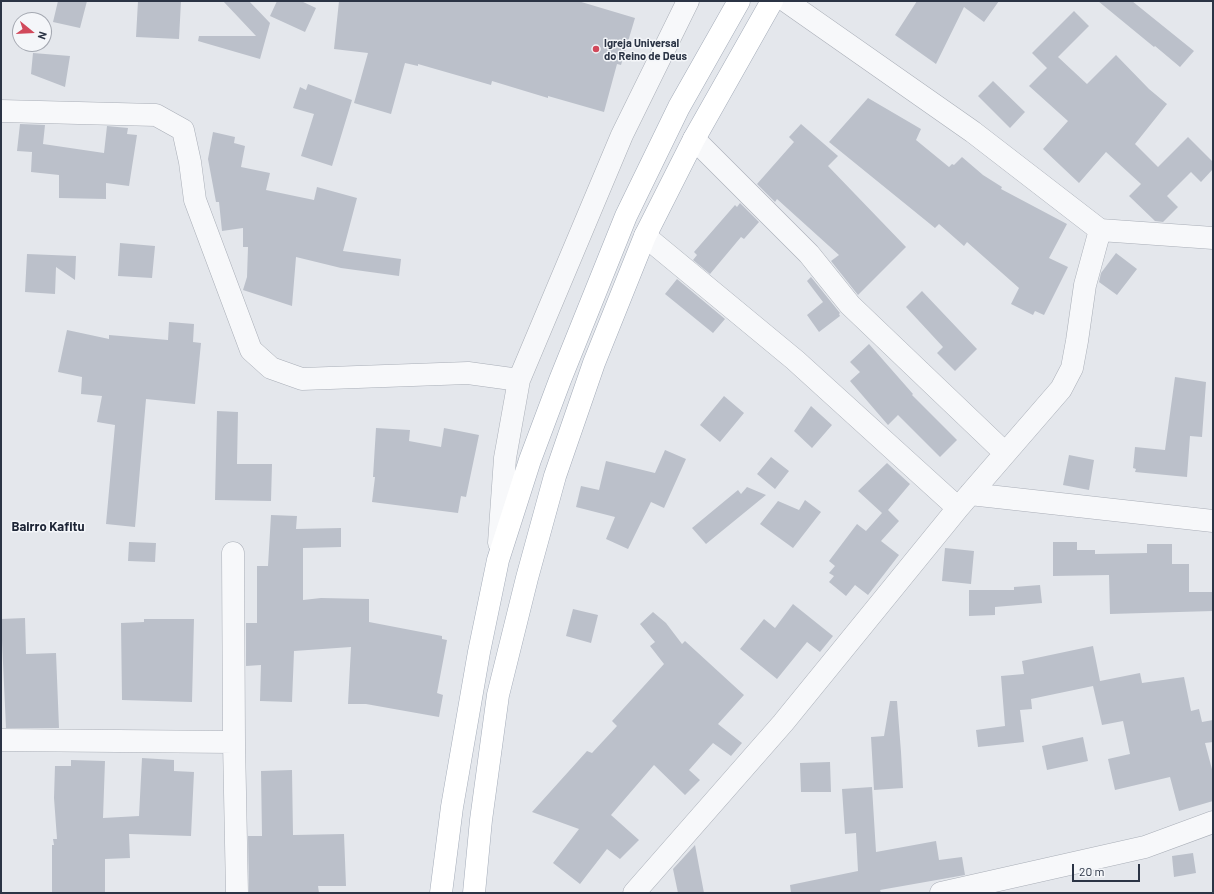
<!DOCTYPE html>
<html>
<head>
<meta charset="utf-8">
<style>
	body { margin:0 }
	#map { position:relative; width:1214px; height:894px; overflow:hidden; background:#e4e7ec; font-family:Barlow,sans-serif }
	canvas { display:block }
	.frame { position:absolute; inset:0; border:2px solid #2b3445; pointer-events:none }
	.north { position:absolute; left:12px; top:12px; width:40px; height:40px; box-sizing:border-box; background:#f4f6f9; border:1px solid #a4a8b1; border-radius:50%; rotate:108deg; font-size:11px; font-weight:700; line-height:16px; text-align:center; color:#2b3445 }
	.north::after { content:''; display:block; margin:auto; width:14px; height:18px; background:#d1495b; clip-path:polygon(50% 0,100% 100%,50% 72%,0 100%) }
	.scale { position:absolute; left:1072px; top:864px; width:68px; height:18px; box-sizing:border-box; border:2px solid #2b3445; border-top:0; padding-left:5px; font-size:12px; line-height:14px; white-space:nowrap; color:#2b3445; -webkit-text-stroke:3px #f4f6f9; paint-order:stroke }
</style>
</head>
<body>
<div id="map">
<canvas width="1214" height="894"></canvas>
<div class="frame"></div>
<div class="north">N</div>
<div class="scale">20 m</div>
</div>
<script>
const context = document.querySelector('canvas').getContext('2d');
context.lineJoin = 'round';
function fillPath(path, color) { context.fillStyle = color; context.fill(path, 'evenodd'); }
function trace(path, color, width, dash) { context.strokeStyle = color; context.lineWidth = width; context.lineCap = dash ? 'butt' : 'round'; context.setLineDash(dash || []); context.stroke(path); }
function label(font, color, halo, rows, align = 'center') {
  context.font = font + ' Barlow,sans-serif'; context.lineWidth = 3; context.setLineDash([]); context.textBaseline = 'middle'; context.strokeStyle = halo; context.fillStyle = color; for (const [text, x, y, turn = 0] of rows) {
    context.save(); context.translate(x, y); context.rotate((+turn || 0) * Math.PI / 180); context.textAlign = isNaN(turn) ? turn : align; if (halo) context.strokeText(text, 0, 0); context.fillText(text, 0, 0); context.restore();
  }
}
fillPath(new Path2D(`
	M 58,1 L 87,1 L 80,28 L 53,22 Z
	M 138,1 L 181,1 L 179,39 L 136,37 Z
	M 223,1 L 249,1 L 270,23 L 260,59 L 198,41 L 199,36 L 256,36 Z
	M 277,1 L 301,1 L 316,8 L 305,32 L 270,16 Z
	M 339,1 L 578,1 L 635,18 L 621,65 L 617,64 L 604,112 L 548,96 L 548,98 L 492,81 L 491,85 L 418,64 L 418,66 L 405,63 L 391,114 L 354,103 L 368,53 L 334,49 Z
	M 917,1 L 999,1 L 984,22 L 964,7 L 936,64 L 895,35 Z
	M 1098,1 L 1132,1 L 1194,51 L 1180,67 L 1155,46 L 1154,47 Z
	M 1074,11 L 1089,26 L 1058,57 L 1087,84 L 1116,55 L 1149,89 L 1167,104 L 1135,144 L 1158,167 L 1188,137 L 1213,162 L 1213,169 L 1201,182 L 1191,172 L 1167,196 L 1178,207 L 1163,222 L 1155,221 L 1129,196 L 1141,184 L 1106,152 L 1079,183 L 1043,149 L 1068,121 L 1029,86 L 1047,68 L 1032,53 Z
	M 33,53 L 70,56 L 65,87 L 31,74 Z
	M 993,81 L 1025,112 L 1010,128 L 978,96 Z
	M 308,84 L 352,100 L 332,166 L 301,156 L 314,114 L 293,108 L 300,87 L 306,90 Z
	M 868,98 L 921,129 L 916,140 L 949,167 L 952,164 L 954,165 L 962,157 L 983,175 L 1002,187 L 1001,189 L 1067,224 L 1049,258 L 1068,267 L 1044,315 L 1035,311 L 1033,315 L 1011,304 L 1019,288 L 967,242 L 964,246 L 939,224 L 935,228 L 829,142 Z
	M 20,124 L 45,125 L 43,144 L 104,153 L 107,126 L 128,128 L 127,134 L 137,135 L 129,186 L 106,183 L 106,199 L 59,198 L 59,175 L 31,172 L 32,152 L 17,151 Z
	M 801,124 L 838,156 L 828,166 L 906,247 L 858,295 L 831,261 L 839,255 L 777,199 L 775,202 L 757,184 L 794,142 L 789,137 Z
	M 213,132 L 235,137 L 234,143 L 245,146 L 241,167 L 270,173 L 266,190 L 314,200 L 317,187 L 357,198 L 343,251 L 401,259 L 399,276 L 341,268 L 296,257 L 292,306 L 243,290 L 247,277 L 248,247 L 243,247 L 243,228 L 222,231 L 219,202 L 216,202 L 208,159 Z
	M 740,203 L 759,222 L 744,239 L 741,237 L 710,274 L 693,260 L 697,255 L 694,252 L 735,205 L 737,207 Z
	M 120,243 L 155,246 L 152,278 L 118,276 Z
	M 1116,253 L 1137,269 L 1117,295 L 1099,282 L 1101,273 Z
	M 27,254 L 76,256 L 75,280 L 56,267 L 55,294 L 25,292 Z
	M 811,277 L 840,313 L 839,314 L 840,316 L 819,332 L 807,315 L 823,302 L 807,281 Z
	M 677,279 L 725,319 L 713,333 L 665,294 Z
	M 922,291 L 977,349 L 955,371 L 937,353 L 943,347 L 906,307 Z
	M 169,322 L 194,324 L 193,342 L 201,343 L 195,404 L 146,399 L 135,527 L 106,524 L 115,425 L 97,422 L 102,396 L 81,394 L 82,377 L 58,372 L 67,330 L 109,339 L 109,335 L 168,340 Z
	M 869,344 L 913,394 L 912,395 L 957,440 L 940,457 L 898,415 L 888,425 L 850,381 L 860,372 L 850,362 Z
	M 1175,377 L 1206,382 L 1202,437 L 1190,436 L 1187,477 L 1135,472 L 1136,469 L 1133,468 L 1135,447 L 1165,450 Z
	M 724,396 L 744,413 L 720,442 L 700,425 Z
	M 811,406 L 832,425 L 812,448 L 794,431 Z
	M 217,411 L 238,412 L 237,464 L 272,464 L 271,501 L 215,500 Z
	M 376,428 L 410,430 L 409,441 L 441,447 L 444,428 L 479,435 L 466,497 L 461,496 L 458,513 L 372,502 L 375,477 L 373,477 Z
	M 665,450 L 686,459 L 664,508 L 651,502 L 628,549 L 606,539 L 615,517 L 576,507 L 581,486 L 599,490 L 606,461 L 655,473 Z
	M 1069,455 L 1094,460 L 1089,490 L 1063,485 Z
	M 771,457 L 789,471 L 775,489 L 757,474 Z
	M 887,463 L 910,484 L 888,510 L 899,521 L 881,541 L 899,555 L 868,595 L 855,585 L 846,596 L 829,582 L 834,576 L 829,573 L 835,566 L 829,561 L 857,524 L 866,531 L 882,513 L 858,491 Z
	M 747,487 L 766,495 L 706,544 L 692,528 L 738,490 L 741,494 Z
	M 805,500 L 821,512 L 793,548 L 760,524 L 778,501 L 799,510 Z
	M 271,515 L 297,516 L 296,529 L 341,528 L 341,547 L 303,548 L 303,600 L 321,598 L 369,599 L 369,622 L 442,636 L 442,639 L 447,640 L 437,693 L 443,695 L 439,717 L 366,704 L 348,704 L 351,647 L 294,651 L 292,702 L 260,701 L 261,665 L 246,666 L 246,623 L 257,623 L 257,566 L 268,566 Z
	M 129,542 L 156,543 L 155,562 L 128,561 Z
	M 1053,542 L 1077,542 L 1077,550 L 1095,550 L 1095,554 L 1147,553 L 1147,544 L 1172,544 L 1172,564 L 1189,564 L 1189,592 L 1213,592 L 1213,611 L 1110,614 L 1109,575 L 1053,576 Z
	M 945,548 L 974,551 L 971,584 L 942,581 Z
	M 1040,585 L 1042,603 L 995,607 L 995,615 L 969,616 L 969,590 L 1014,590 L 1014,587 Z
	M 793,604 L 833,636 L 820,652 L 807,642 L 777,679 L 740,649 L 764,619 L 775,628 Z
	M 573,609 L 598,615 L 591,643 L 566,636 Z
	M 653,612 L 666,623 L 682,644 L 685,641 L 744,695 L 718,724 L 742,743 L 731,756 L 713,743 L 689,770 L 700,780 L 685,795 L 654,765 L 611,815 L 639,840 L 620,859 L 607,849 L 580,884 L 553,863 L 579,829 L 532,812 L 587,751 L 592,753 L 617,726 L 612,721 L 664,664 L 650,646 L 655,642 L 640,624 Z
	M 25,618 L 26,654 L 56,653 L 59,728 L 6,728 L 1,619 Z
	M 144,619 L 194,619 L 192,702 L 122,700 L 121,623 L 144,622 Z
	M 1093,646 L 1100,681 L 1140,673 L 1142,683 L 1184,677 L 1191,711 L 1199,709 L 1202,722 L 1213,720 L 1213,742 L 1205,743 L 1213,773 L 1213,801 L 1179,811 L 1170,777 L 1115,790 L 1108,759 L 1130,754 L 1123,721 L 1102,725 L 1093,686 L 1031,699 L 1032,709 L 1020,710 L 1024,742 L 978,747 L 976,730 L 1005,726 L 1001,676 L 1024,674 L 1022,661 Z
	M 890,701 L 897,701 L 901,752 L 903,788 L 874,790 L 871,737 L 884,736 Z
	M 1083,737 L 1088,761 L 1047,770 L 1042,746 Z
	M 142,758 L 174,760 L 174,771 L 194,772 L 191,836 L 129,834 L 130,858 L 105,859 L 105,893 L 52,893 L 52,845 L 54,845 L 53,839 L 57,839 L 54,798 L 55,766 L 71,766 L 71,760 L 105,761 L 103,818 L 139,816 Z
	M 830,762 L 831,792 L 801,792 L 800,763 Z
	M 292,770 L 293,835 L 344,834 L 346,886 L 318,886 L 319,893 L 249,893 L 248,836 L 262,836 L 261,771 Z
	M 872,787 L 876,852 L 936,841 L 939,860 L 962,857 L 965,875 L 880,890 L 881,893 L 791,893 L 790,885 L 858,871 L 856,833 L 845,834 L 842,789 Z
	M 695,845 L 704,893 L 678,893 L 673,869 Z
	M 1193,853 L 1196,873 L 1174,877 L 1172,856 Z`), '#bbc0ca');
const minor = new Path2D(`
	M 786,1 L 973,132 L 1100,230 L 1213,238
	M 1,111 L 156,115 L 183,130 L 190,162 L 195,200 L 251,350 L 271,368 L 302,379 L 468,373 L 519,380
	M 694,139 L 809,254 L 850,305 L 1005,453
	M 645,236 L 795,360 L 958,508
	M 970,494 L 1213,521
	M 499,543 L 505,458 L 519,380 L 622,135 L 688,1
	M 233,553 L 234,742 L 237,893
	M 1,740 L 234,742
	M 634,893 L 783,723 L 958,508 L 1061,389 L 1072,368 L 1077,341 L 1085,285 L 1100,230
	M 941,893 L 1145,847 L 1213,822`);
const major = new Path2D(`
	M 441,893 L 452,807 L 479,652 L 498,560 L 530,460 L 560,380 L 626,216 L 679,107 L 739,1
	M 474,893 L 481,820 L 498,695 L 527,578 L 555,476 L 594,363 L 645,236 L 694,139 L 772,1`);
trace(minor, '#a9aeb7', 23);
trace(major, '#a3abb8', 23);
trace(minor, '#f7f8fa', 22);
trace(major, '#fff', 22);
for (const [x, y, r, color] of [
	[596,49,4,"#d1495b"]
]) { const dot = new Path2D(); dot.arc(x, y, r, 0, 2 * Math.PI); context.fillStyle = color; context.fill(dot); trace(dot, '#f4f6f9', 1.5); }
label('bold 11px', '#2b3445', '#f4f6f9', [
	["Igreja Universal",604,43],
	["do Reino de Deus",604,56]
], 'left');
label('bold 13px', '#1d2536', '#f4f6f9', [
	["Bairro Kafitu",48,527]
]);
</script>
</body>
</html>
